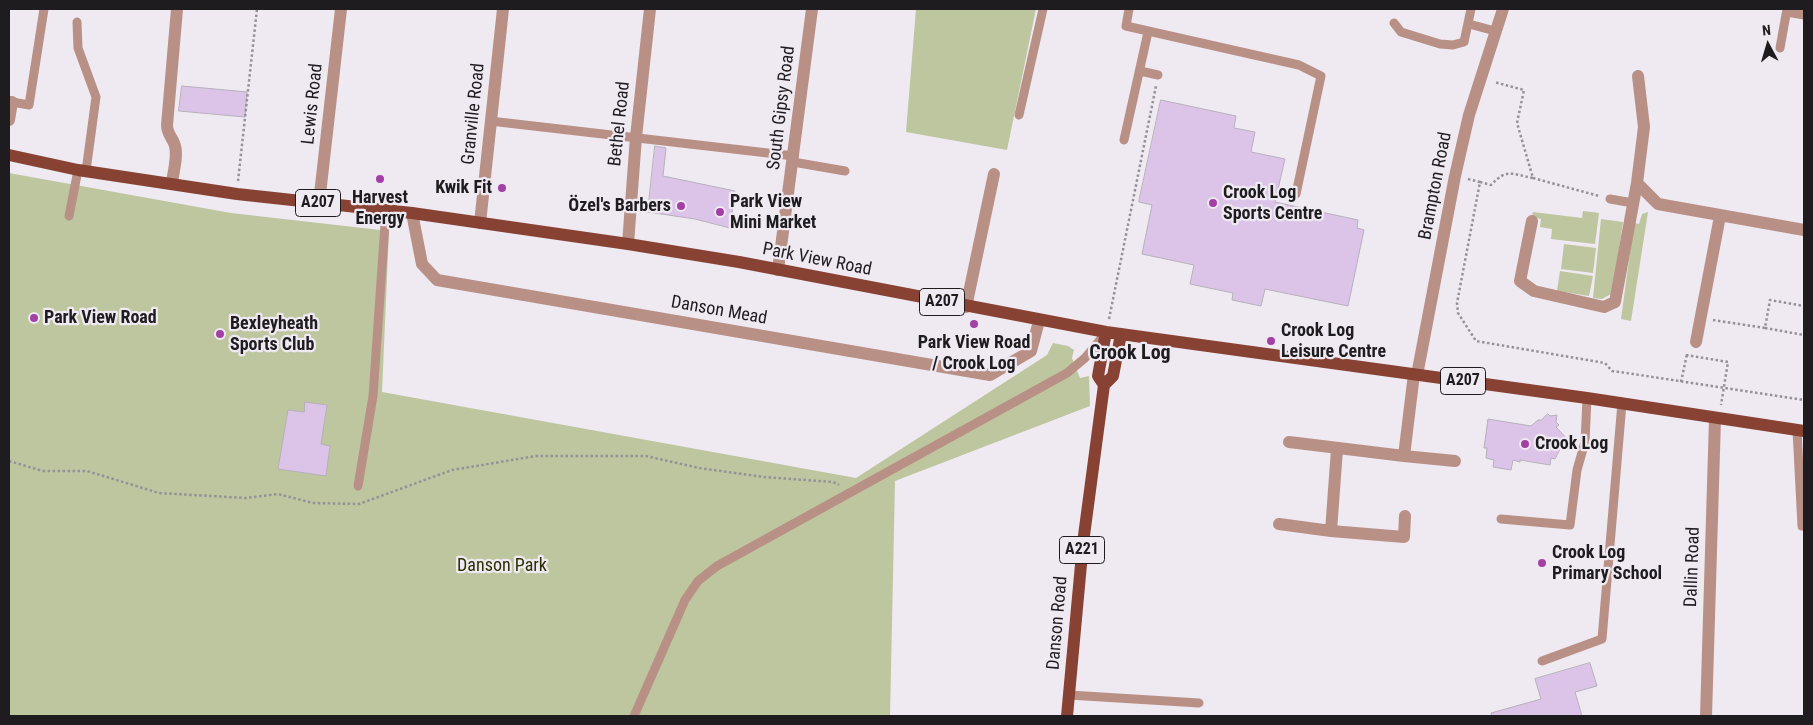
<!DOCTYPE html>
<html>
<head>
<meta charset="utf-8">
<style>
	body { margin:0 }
	#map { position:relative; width:1813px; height:725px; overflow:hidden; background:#efe9f2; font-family:"Roboto Condensed",sans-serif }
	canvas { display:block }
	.frame { position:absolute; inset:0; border:10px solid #1e1c1f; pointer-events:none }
	.north { position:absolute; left:1743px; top:20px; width:50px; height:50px; -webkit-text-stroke:4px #efe9f2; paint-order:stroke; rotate:354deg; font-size:14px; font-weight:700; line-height:20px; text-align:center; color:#1e1c1f }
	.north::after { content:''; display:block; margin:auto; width:18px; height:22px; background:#1e1c1f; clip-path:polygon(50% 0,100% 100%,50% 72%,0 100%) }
</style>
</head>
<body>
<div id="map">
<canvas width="1813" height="725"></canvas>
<div class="frame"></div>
<div class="north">N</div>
</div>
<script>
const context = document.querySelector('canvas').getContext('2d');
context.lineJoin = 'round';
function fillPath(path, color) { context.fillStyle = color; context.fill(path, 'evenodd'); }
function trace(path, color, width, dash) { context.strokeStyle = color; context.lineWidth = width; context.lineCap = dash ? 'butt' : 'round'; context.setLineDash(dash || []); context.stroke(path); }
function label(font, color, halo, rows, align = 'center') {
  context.font = font + ' "Roboto Condensed",sans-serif'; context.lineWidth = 4.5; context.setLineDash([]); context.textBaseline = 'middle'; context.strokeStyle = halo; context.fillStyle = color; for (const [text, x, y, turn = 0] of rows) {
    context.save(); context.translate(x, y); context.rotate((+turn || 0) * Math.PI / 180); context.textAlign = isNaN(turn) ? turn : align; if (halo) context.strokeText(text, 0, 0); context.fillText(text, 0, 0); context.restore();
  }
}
fillPath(new Path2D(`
	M 916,9 L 1036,9 L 1007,150 L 906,132 Z
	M 9,173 L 231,213 L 389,231 L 382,392 L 856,478 L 1047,355 L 1053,343 L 1068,346 L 1074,350 L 1072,358 L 1080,378 L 1089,376 L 1090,406 L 895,481 L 890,716 L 9,716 Z
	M 1583,211 L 1599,213 L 1595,244 L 1551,239 L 1552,229 L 1540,227 L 1541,219 L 1532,217 L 1533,212 L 1582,218 Z
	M 1648,212 L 1631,321 L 1621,319 L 1634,223 L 1639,224 L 1642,214 Z
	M 1601,219 L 1623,222 L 1613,290 L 1611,294 L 1602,299 L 1593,298 Z
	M 1564,244 L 1596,248 L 1593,273 L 1561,269 Z
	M 1560,271 L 1593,276 L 1589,296 L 1557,291 Z`), '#bec69f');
const building = new Path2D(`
	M 182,86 L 247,92 L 245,117 L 179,111 Z
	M 1161,100 L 1236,116 L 1234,128 L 1255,132 L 1251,152 L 1285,159 L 1275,202 L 1358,220 L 1357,228 L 1364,230 L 1348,306 L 1265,289 L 1261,306 L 1232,300 L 1233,293 L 1190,284 L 1194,265 L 1142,254 L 1152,205 L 1139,202 Z
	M 655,146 L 666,148 L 663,176 L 735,191 L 730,228 L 695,219 L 648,212 Z
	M 305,402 L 327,405 L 321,444 L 330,446 L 326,476 L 278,469 L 288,410 L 304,412 Z
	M 1548,414 L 1550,416 L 1557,415 L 1556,422 L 1559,425 L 1556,427 L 1569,441 L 1560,449 L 1555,459 L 1551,458 L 1550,465 L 1520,460 L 1520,462 L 1513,460 L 1511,470 L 1493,467 L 1494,460 L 1486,458 L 1487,448 L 1484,448 L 1488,419 L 1531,426 L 1538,420 L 1541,420 Z
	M 1590,663 L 1597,686 L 1575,692 L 1582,716 L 1492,716 L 1491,713 L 1541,699 L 1535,679 Z`);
fillPath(building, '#dbc4e8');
trace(building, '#b6b0ba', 1);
trace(new Path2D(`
	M 1533,178 L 1599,196
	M 1468,179 L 1480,182 L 1457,303 L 1458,313 L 1476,341 L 1605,363 L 1612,371 L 1620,372 L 1804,400
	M 238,181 L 257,9
	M 1480,182 L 1491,185 C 1507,168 1511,174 1533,178 L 1517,123 L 1524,90 L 1494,82
	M 1109,319 L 1156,86
	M 1713,320 L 1765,328 L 1770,300 L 1804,306
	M 1765,328 L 1804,335
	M 1686,355 L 1728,362 L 1721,405
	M 1681,382 L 1687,354
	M 9,461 L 43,471 L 87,471 L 159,493 L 246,498 L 278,494 L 313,503 L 359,504 L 452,470 L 536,456 L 646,456 L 699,468 L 764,477 L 833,482 L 839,485`), '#959198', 2.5, [2.5, 2.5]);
trace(new Path2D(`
	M 1129,9 L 1126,26 L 1299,65 L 1321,76 L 1296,194
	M 1787,12 L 1804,15
	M 77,22 L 78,48 L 96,97 L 86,171
	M 1394,23 L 1401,32 L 1440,44 L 1453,45 L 1464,42 L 1471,9
	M 1469,24 L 1495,31
	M 1780,48 L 1787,9
	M 1140,71 L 1158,75
	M 12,102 L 29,105 L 44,9
	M 1019,115 L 1043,9
	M 490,121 L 794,156
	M 1124,140 L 1148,32
	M 793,162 L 845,171
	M 1610,199 L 1633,203
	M 69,216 L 78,170
	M 1797,430 L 1802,526 L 1804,526
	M 358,486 L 373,396 L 386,210
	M 1501,519 L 1570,525 L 1577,470 L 1585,442 L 1587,398
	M 1542,661 L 1602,639 L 1622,403
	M 1069,695 L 1199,703
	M 634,716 L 685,600 L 698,581 L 717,566 L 1067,373 L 1085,358 L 1104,335`), '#b99086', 9);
trace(new Path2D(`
	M 1638,76 L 1644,127 L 1637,183 L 1658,204 L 1804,230
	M 9,102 L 12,102 L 9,120
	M 172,183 C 173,172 179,154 174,143 C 171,136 167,133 167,125 L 177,9
	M 319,203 L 341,9
	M 412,213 L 422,264 L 437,280 L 990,375 L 1031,351 L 1039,321
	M 1532,221 L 1520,281 L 1534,291 L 1604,307 L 1615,302 L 1637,183
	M 480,223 L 503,9
	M 628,244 L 636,137 L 650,9
	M 778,270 L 812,9
	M 966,307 L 994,174
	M 1696,342 L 1720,216
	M 1289,442 L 1404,456 L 1414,374
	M 1337,449 L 1331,531 L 1404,537 L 1405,516
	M 1404,456 L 1455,461
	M 1279,524 L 1331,531
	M 1706,716 L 1715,419`), '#b99086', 12);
trace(new Path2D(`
	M 1417,375 L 1455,176 L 1469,115 L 1503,9`), '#b99086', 12);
trace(new Path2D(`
	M 9,155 L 78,170 L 237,194 L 412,213 L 628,244 L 739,262 L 1106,332 L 1587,398 L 1804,431
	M 1104,385 L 1098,376 L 1106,332
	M 1067,716 L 1083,543 L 1104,385 L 1113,376 L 1121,334`), '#874233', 12);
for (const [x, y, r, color] of [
	[380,179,5,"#a240a6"],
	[502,188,5,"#a240a6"],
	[1213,203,5,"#a240a6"],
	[681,206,5,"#a240a6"],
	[720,212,5,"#a240a6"],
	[34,318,5,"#a240a6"],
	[974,324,5,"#a240a6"],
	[220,334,5,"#a240a6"],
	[1271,341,5,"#a240a6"],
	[1525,444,5,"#a240a6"],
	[1542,563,5,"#a240a6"]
]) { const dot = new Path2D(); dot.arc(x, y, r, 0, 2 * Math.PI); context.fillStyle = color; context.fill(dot); trace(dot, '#efe9f2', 2); }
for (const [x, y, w] of [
	[318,203,45],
	[942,302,45],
	[1463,381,45],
	[1082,550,45]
]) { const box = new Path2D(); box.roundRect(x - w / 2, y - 13.5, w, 27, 4); context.fillStyle = '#efe9f2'; context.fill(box); trace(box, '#1e1c1f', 1); }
label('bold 16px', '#1e1c1f', null, [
	["A207",318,203],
	["A207",942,302],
	["A207",1463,381],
	["A221",1082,550]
]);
label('18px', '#1e1c1f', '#efe9f2', [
	["Lewis Road",313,104,-84],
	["South Gipsy Road",782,108,-83],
	["Granville Road",474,114,-84],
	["Bethel Road",620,124,-84],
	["Brampton Road",1436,186,-79],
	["Park View Road",817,260,11],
	["Danson Mead",719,311,10],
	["Dallin Road",1693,567,-88],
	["Danson Road",1058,623,-85]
]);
label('bold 18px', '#1e1c1f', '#efe9f2', [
	["Kwik Fit",492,188,"right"],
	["Crook Log",1223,193],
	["Sports Centre",1223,214],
	["Harvest",380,198,"center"],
	["Energy",380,219,"center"],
	["Park View",730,202],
	["Mini Market",730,223],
	["Özel's Barbers",671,206,"right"],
	["Park View Road",44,318],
	["Bexleyheath",230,324],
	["Sports Club",230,345],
	["Crook Log",1281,331],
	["Leisure Centre",1281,352],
	["Park View Road",974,343,"center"],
	["/ Crook Log",974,364,"center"],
	["Crook Log",1535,444],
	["Crook Log",1552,553],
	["Primary School",1552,574]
], 'left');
label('18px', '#2b3100', '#efe9f2', [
	["Danson Park",502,566]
]);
label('bold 20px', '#1e1c1f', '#efe9f2', [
	["Crook Log",1130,354]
]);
</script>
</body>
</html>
